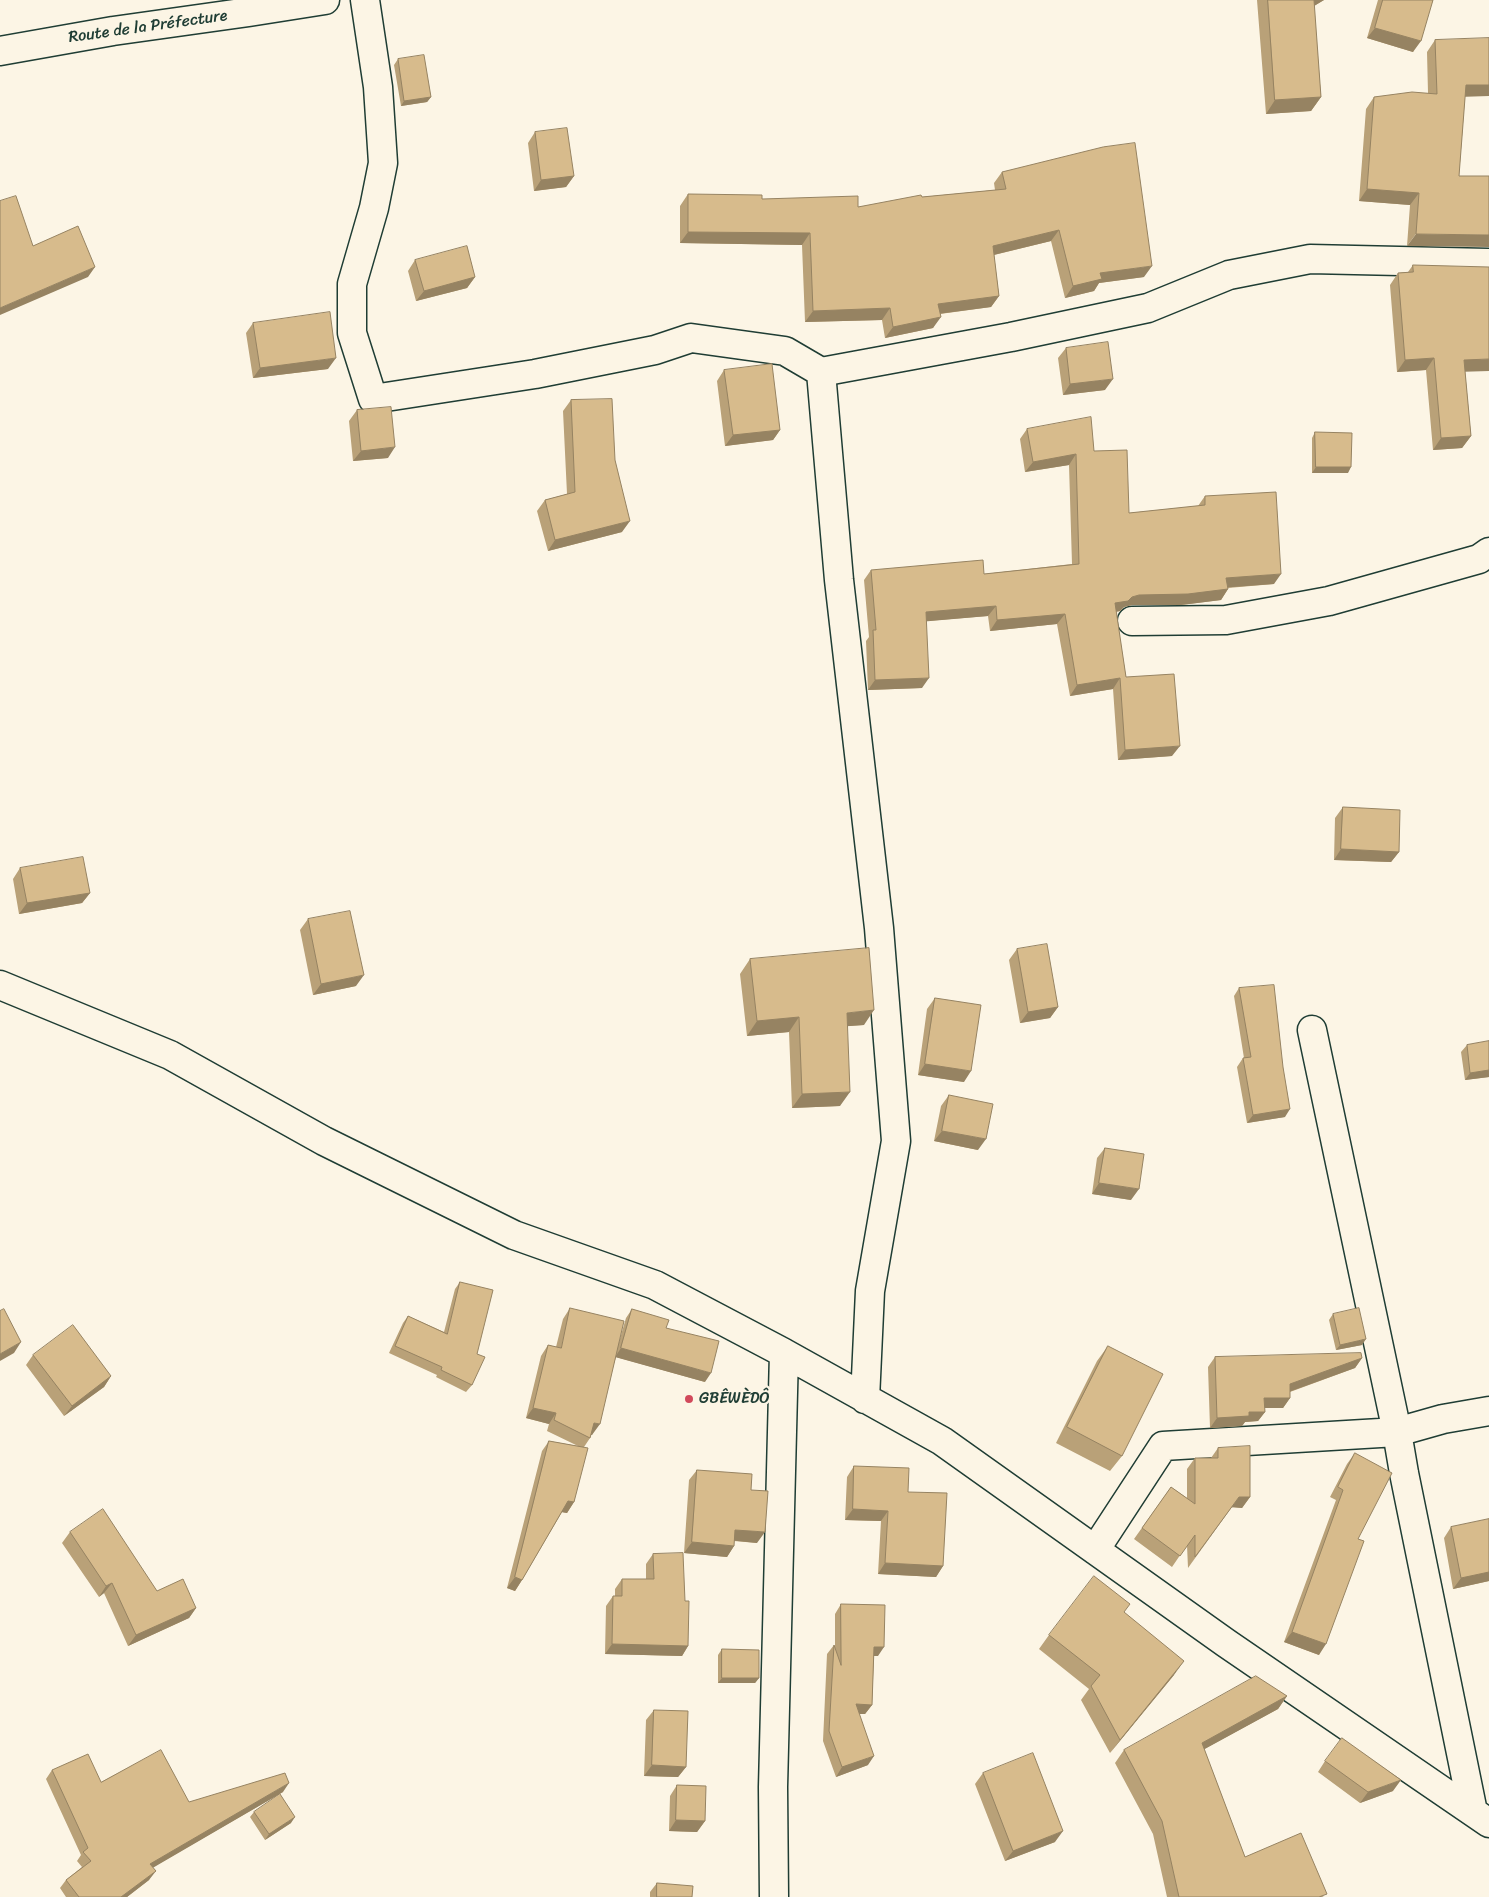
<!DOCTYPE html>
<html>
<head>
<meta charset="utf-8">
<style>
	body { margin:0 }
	canvas { display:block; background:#fcf5e5 }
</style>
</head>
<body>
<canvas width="1489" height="1897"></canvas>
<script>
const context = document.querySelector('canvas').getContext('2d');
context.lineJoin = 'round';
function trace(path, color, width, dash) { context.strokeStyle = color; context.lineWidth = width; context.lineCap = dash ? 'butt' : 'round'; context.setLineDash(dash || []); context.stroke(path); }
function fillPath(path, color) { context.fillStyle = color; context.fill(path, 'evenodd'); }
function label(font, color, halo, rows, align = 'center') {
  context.font = font + ' Sriracha,sans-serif'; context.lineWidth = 4.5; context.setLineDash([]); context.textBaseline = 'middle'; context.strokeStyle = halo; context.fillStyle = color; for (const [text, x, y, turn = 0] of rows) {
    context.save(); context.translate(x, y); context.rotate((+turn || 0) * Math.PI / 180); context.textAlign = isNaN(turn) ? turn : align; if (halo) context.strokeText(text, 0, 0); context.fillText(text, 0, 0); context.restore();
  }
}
const street = new Path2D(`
	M 365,0 L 378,87 L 383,163 L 374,208 L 352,284 L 352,333 L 373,399 L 535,374 L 655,350 L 691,338 L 785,351 L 821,372 L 1011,337 L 1148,308 L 1229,275 L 1310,259 L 1489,263
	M 821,372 L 839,580 L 879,928 L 896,1141 L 870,1291 L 865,1399
	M 1132,621 L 1226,620 L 1329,601 L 1479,559 L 1489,552
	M 0,985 L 170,1055 L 324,1141 L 514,1235 L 655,1285 L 784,1353 L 942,1441 L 1226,1643 L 1489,1823
	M 1095,1550 L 1163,1446 L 1397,1432 L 1312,1030
	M 1473,1812 L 1404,1473 L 1397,1432 L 1443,1419 L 1489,1411
	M 774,1897 L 773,1787 L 784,1353`);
const secondary = new Path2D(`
	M 0,51 L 113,31 L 249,12 L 325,0`);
trace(street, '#1f3d34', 31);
trace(secondary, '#1f3d34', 31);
trace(street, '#fcf5e5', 28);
trace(secondary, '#fcf5e5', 28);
fillPath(new Path2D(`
	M 1257,0 L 1324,0 L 1314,6 L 1321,97 L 1311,111 L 1266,114 Z
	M 1378,0 L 1433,0 L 1413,52 L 1367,38 Z
	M 1435,40 L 1465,97 L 1459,176 L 1407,246 L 1410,205 L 1359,201 L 1366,109 L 1374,97 L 1428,93 L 1427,52 Z
	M 398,59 L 431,97 L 427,102 L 401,106 L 394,65 Z
	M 535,132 L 574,176 L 566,187 L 534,191 L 528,143 Z
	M 1002,172 L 1144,277 L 1099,283 L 1094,291 L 1065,298 L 1051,241 L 994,255 L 999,296 L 991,307 L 940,314 L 933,328 L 885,338 L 882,320 L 805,322 L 802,245 L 680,243 L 680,206 L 688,194 L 762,199 L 858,207 L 922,197 L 995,190 L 994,183 Z
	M 415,260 L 475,277 L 467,288 L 416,301 L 408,271 Z
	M 1413,265 L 1489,371 L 1465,371 L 1471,436 L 1462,448 L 1433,450 L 1426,370 L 1397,372 L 1390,285 L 1398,273 L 1408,272 Z
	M 253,323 L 328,369 L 253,378 L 246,333 Z
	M 1066,348 L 1105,390 L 1063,395 L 1058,358 Z
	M 724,370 L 780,430 L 773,440 L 725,446 L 717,381 Z
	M 571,400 L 615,460 L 622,532 L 548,551 L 537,511 L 545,500 L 567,494 L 563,411 Z
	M 357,410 L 388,458 L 353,461 L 349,421 Z
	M 1027,429 L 1094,451 L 1129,513 L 1198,506 L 1205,496 L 1274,584 L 1228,588 L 1228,589 L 1221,600 L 1181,605 L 1132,605 L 1124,607 L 1120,611 L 1116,612 L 1126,677 L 1172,756 L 1118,760 L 1113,689 L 1070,696 L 1057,624 L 990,631 L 988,616 L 927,621 L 922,688 L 868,690 L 866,641 L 869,637 L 864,580 L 871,570 L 984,574 L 1072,564 L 1069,465 L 1025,472 L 1020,439 Z
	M 1315,432 L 1348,473 L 1312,473 L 1312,438 Z
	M 1343,807 L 1399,852 L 1391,862 L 1334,860 L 1335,818 Z
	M 20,868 L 90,893 L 82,903 L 19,914 L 13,879 Z
	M 308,919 L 356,986 L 313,995 L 300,930 Z
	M 1017,949 L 1058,1007 L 1050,1018 L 1020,1023 L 1009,960 Z
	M 750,959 L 864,1025 L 847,1026 L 840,1106 L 792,1108 L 789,1032 L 747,1036 L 740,974 Z
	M 1239,988 L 1285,1117 L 1247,1123 L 1237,1067 L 1243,1058 L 1244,1058 L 1234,996 Z
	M 935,998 L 964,1082 L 918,1075 L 927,1009 Z
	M 1489,1041 L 1489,1077 L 1465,1080 L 1461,1052 L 1467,1045 Z
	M 949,1095 L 978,1150 L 934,1141 L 941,1106 Z
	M 1105,1148 L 1131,1200 L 1092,1194 L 1097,1158 Z
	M 460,1282 L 477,1354 L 472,1385 L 466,1392 L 436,1377 L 437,1375 L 389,1353 L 403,1323 L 408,1316 L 444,1332 L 455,1289 Z
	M 570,1308 L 619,1342 L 626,1318 L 632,1309 L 666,1328 L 705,1382 L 616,1357 L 592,1435 L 591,1435 L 590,1438 L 584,1447 L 574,1502 L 567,1513 L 562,1512 L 522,1580 L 515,1591 L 507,1588 L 542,1451 L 549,1441 L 578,1446 L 547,1431 L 549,1424 L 526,1418 L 541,1356 L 548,1345 L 556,1347 L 563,1319 Z
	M 1333,1314 L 1362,1345 L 1336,1350 L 1329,1320 Z
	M 1108,1346 L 1122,1456 L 1110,1471 L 1056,1443 L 1097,1361 Z
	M 33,1355 L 111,1376 L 104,1387 L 64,1416 L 26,1365 Z
	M 1215,1357 L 1362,1358 L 1355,1368 L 1290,1392 L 1290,1398 L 1283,1408 L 1264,1408 L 1265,1412 L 1258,1421 L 1245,1422 L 1242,1426 L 1210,1428 L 1208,1367 Z
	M 1218,1448 L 1250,1497 L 1242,1508 L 1231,1507 L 1188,1568 L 1187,1545 L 1172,1567 L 1134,1539 L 1171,1487 L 1187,1498 L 1187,1469 L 1195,1458 L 1211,1458 Z
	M 1355,1453 L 1319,1655 L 1284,1642 L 1336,1500 L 1330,1497 L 1347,1464 Z
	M 854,1466 L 908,1492 L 943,1566 L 936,1577 L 878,1574 L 881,1521 L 845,1520 L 847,1477 Z
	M 697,1470 L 751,1490 L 757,1543 L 734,1541 L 734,1546 L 727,1557 L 684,1553 L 689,1480 Z
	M 1489,1519 L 1489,1581 L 1453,1589 L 1444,1538 L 1451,1527 Z
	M 70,1532 L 157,1591 L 196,1608 L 189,1618 L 128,1646 L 104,1593 L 99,1597 L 62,1543 Z
	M 653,1554 L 685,1601 L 688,1646 L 682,1656 L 605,1654 L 606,1606 L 613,1596 L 615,1596 L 615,1589 L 622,1579 L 646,1579 L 646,1564 Z
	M 841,1604 L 878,1656 L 874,1656 L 872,1705 L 865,1714 L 859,1714 L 868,1765 L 836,1777 L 823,1741 L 827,1654 L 834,1645 L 835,1648 L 835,1614 Z
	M 1124,1612 L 1174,1675 L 1110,1753 L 1081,1700 L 1089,1689 L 1039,1649 L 1049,1635 Z
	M 722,1649 L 759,1678 L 755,1683 L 718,1683 L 718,1655 Z
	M 1287,1696 L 1278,1709 L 1204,1749 L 1245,1857 L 1324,1897 L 1167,1897 L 1153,1834 L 1115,1763 L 1124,1750 Z
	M 654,1710 L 686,1767 L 678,1777 L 644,1776 L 646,1720 Z
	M 1325,1761 L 1393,1791 L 1360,1803 L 1318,1772 Z
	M 52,1770 L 101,1782 L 189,1802 L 283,1792 L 153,1867 L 149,1880 L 127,1897 L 66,1897 L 60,1888 L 66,1880 L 82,1867 L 77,1861 L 81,1855 L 46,1779 Z
	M 983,1773 L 1055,1842 L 1005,1861 L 975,1784 Z
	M 677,1785 L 705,1821 L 697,1832 L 669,1831 L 670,1796 Z
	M 254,1812 L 291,1823 L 265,1840 L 250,1817 Z
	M 657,1883 L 692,1897 L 650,1897 L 650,1892 Z`), '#b9a178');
fillPath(new Path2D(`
	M 1312,0 L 1324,0 L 1304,12 Z
	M 1375,28 L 1421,41 L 1413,52 L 1367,38 Z
	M 1466,85 L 1489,85 L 1489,96 L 1458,97 Z
	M 431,97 L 427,102 L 401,106 L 404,101 Z
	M 1321,97 L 1311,111 L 1266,114 L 1275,100 Z
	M 574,176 L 566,187 L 534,191 L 541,180 Z
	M 1367,189 L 1419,193 L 1410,205 L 1359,201 Z
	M 1059,230 L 1051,241 L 985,257 L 993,246 Z
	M 688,232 L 810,233 L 802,245 L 680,243 Z
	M 1416,234 L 1489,235 L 1489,247 L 1407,246 Z
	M 1152,266 L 1144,277 L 1099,283 L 1094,291 L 1065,298 L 1073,286 L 1100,273 Z
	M 95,267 L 88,277 L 0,315 L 0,308 Z
	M 475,277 L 467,288 L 416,301 L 424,291 Z
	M 999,296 L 991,307 L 930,315 L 938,304 Z
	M 890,308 L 882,320 L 805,322 L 813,311 Z
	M 941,317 L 933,328 L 885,338 L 893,327 Z
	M 336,358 L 328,369 L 253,378 L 260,368 Z
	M 1434,358 L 1426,370 L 1397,372 L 1405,360 Z
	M 1489,359 L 1489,371 L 1456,372 L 1464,360 Z
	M 1113,379 L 1105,390 L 1063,395 L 1070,384 Z
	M 780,430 L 773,440 L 725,446 L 733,435 Z
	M 1471,436 L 1462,448 L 1433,450 L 1441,438 Z
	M 395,447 L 388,458 L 353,461 L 361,451 Z
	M 1076,454 L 1069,465 L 1025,472 L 1033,462 Z
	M 1316,467 L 1351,467 L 1348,473 L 1312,473 Z
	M 630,521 L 622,532 L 548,551 L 555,540 Z
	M 1281,574 L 1274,584 L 1219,588 L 1226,578 Z
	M 1228,589 L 1221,600 L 1181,605 L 1132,605 L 1124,607 L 1120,611 L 1107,613 L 1115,603 L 1139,595 Z
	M 996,606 L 988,616 L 919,622 L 926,612 Z
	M 1065,614 L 1057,624 L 990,631 L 997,620 Z
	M 929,678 L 922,688 L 868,690 L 875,680 Z
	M 1120,678 L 1113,689 L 1070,696 L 1077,685 Z
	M 1180,746 L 1172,756 L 1118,760 L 1125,750 Z
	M 1341,849 L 1399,852 L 1391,862 L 1334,860 Z
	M 90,893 L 82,903 L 19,914 L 27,903 Z
	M 364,975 L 356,986 L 313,995 L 321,984 Z
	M 1058,1007 L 1050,1018 L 1020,1023 L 1028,1012 Z
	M 874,1010 L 864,1025 L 836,1027 L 847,1013 Z
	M 799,1017 L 789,1032 L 747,1036 L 757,1021 Z
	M 925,1064 L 971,1071 L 964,1082 L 918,1075 Z
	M 1489,1070 L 1489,1077 L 1465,1080 L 1470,1073 Z
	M 850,1092 L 840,1106 L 792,1108 L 802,1094 Z
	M 1290,1109 L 1285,1117 L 1247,1123 L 1253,1115 Z
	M 942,1131 L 986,1139 L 978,1150 L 934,1141 Z
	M 1099,1183 L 1139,1189 L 1131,1200 L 1092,1194 Z
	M 1366,1339 L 1362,1345 L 1336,1350 L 1340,1345 Z
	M 21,1342 L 14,1353 L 0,1361 L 0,1354 Z
	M 621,1348 L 711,1373 L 705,1382 L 615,1357 Z
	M 1362,1358 L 1355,1368 L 1283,1394 L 1290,1384 Z
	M 111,1376 L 104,1387 L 64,1416 L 72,1406 Z
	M 1264,1398 L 1290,1398 L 1283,1408 L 1257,1408 Z
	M 533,1408 L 556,1413 L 549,1424 L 526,1418 Z
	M 1249,1412 L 1265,1412 L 1258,1421 L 1245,1422 L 1242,1426 L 1210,1428 L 1217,1418 Z
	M 594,1423 L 600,1424 L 592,1435 L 587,1434 Z
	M 1239,1497 L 1250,1497 L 1242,1508 L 1231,1507 L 1188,1568 Z
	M 568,1501 L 574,1502 L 567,1513 L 561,1512 Z
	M 853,1509 L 888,1511 L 881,1521 L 845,1520 Z
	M 735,1530 L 765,1532 L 757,1543 L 728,1540 Z
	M 692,1542 L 734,1546 L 727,1557 L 684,1553 Z
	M 885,1563 L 943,1566 L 936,1577 L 878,1574 Z
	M 1489,1572 L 1489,1581 L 1453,1589 L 1461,1578 Z
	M 515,1577 L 522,1580 L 515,1591 L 507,1588 Z
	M 112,1583 L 104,1593 L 99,1597 L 106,1586 Z
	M 196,1608 L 189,1618 L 128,1646 L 136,1635 Z
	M 1292,1632 L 1326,1644 L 1319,1655 L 1284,1642 Z
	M 612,1644 L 688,1646 L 682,1656 L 605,1654 Z
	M 874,1647 L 884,1647 L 878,1656 L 868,1656 Z
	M 1184,1661 L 1174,1675 L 1110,1753 L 1120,1740 Z
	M 722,1678 L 759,1678 L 755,1683 L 718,1683 Z
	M 1287,1696 L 1278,1709 L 1192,1756 L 1202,1743 Z
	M 856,1704 L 872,1705 L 865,1714 L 849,1714 Z
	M 874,1756 L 868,1765 L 836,1777 L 842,1767 Z
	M 652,1765 L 686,1767 L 678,1777 L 644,1776 Z
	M 1401,1780 L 1393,1791 L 1360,1803 L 1368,1792 Z
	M 289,1783 L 283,1792 L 144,1873 L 150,1864 Z
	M 295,1817 L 291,1823 L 265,1840 L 269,1834 Z
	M 676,1820 L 705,1821 L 697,1832 L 669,1831 Z
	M 1063,1831 L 1055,1842 L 1005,1861 L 1013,1851 Z
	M 156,1871 L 149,1880 L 127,1897 L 121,1897 Z`), '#968362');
const building = new Path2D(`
	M 1268,0 L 1314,0 L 1321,97 L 1275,100 Z
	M 1383,0 L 1433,0 L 1421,41 L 1375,28 Z
	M 1489,38 L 1489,85 L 1466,85 L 1459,176 L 1489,176 L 1489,235 L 1416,234 L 1419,193 L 1367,189 L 1374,97 L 1412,92 L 1437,94 L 1435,40 Z
	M 424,55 L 431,97 L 404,101 L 398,59 Z
	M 567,128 L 574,176 L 541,180 L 535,132 Z
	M 1135,143 L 1152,266 L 1100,273 L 1102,279 L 1073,286 L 1059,230 L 993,246 L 999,296 L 938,304 L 941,317 L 893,327 L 890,308 L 813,311 L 810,233 L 688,232 L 688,194 L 762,195 L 762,199 L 858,196 L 858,207 L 921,195 L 922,197 L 1006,189 L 1002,172 L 1103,147 Z
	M 16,196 L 33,246 L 78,226 L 95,267 L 0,308 L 0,201 Z
	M 467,246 L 475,277 L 424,291 L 415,260 Z
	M 1413,265 L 1489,267 L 1489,359 L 1464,360 L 1471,436 L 1441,438 L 1434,358 L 1405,360 L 1398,273 L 1413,272 Z
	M 330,312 L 336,358 L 260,368 L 253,323 Z
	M 1108,342 L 1113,379 L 1070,384 L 1066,348 Z
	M 772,364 L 780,430 L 733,435 L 724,370 Z
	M 612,399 L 615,460 L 630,521 L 555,540 L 545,500 L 575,492 L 571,400 Z
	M 391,407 L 395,447 L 361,451 L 357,410 Z
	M 1091,417 L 1094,451 L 1127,450 L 1129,513 L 1205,505 L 1205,496 L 1276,492 L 1281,574 L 1226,578 L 1228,589 L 1188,594 L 1139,595 L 1132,597 L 1128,601 L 1115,603 L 1126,677 L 1174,674 L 1180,746 L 1125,750 L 1120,678 L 1077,685 L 1065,614 L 997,620 L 996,606 L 926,612 L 929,678 L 875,680 L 873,630 L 876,630 L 871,570 L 983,560 L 984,574 L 1079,564 L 1076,454 L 1033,462 L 1027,429 Z
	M 1315,432 L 1352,433 L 1351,467 L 1316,467 Z
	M 1343,807 L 1400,810 L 1399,852 L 1341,849 Z
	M 83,857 L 90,893 L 27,903 L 20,868 Z
	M 350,911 L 364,975 L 321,984 L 308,919 Z
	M 1047,944 L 1058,1007 L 1028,1012 L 1017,949 Z
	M 869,948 L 874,1010 L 847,1013 L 850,1092 L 802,1094 L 799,1017 L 757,1021 L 750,959 Z
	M 1274,985 L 1283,1067 L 1290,1109 L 1253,1115 L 1243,1058 L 1251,1057 L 1239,988 Z
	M 935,998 L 981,1005 L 971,1071 L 925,1064 Z
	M 1489,1041 L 1489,1070 L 1470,1073 L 1467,1045 Z
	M 949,1095 L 993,1104 L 986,1139 L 942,1131 Z
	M 1105,1148 L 1144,1154 L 1139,1189 L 1099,1183 Z
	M 460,1282 L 493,1290 L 477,1354 L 485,1357 L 472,1385 L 441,1370 L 442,1367 L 395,1346 L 408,1316 L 447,1334 Z
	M 570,1308 L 624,1321 L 600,1424 L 594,1423 L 590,1438 L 554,1420 L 556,1413 L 533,1408 L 548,1345 L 561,1348 Z
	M 1359,1308 L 1366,1339 L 1340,1345 L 1333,1314 Z
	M 4,1309 L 21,1342 L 0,1354 L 0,1311 Z
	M 632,1309 L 669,1320 L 666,1328 L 719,1341 L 711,1373 L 621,1348 Z
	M 73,1325 L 111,1376 L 72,1406 L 33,1355 Z
	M 1108,1346 L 1163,1374 L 1122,1456 L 1067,1427 Z
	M 1361,1353 L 1362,1358 L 1290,1384 L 1290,1398 L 1264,1398 L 1265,1412 L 1249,1412 L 1249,1416 L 1217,1418 L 1215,1357 Z
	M 549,1441 L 588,1448 L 574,1502 L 568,1501 L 522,1580 L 515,1577 Z
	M 1250,1446 L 1250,1497 L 1239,1497 L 1195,1557 L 1195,1535 L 1180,1556 L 1142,1528 L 1171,1487 L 1195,1504 L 1195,1458 L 1218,1458 L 1218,1448 Z
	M 1355,1453 L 1392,1473 L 1358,1539 L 1364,1541 L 1326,1644 L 1292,1632 L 1343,1490 L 1338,1487 Z
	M 854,1466 L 909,1468 L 908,1492 L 947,1493 L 943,1566 L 885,1563 L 888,1511 L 853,1509 Z
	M 697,1470 L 752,1474 L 751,1490 L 768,1491 L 765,1532 L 735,1530 L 734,1546 L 692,1542 Z
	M 103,1509 L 157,1591 L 183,1579 L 196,1608 L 136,1635 L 112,1583 L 106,1586 L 70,1532 Z
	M 1489,1519 L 1489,1572 L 1461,1578 L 1451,1527 Z
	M 683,1553 L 685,1601 L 689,1601 L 688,1646 L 612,1644 L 613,1596 L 622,1596 L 622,1579 L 654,1579 L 653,1554 Z
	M 1094,1576 L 1130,1604 L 1124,1612 L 1184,1661 L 1120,1740 L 1091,1686 L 1100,1675 L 1049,1635 Z
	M 841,1604 L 885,1605 L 884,1647 L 874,1647 L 872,1705 L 856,1704 L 874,1756 L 842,1767 L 829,1731 L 834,1645 L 841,1665 Z
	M 722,1649 L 759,1650 L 759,1678 L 722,1678 Z
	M 1256,1676 L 1287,1696 L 1202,1743 L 1245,1857 L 1301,1833 L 1327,1894 L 1319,1897 L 1179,1897 L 1162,1821 L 1124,1750 Z
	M 654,1710 L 688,1711 L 686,1767 L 652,1765 Z
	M 1342,1738 L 1401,1780 L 1368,1792 L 1325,1761 Z
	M 161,1750 L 189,1802 L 285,1773 L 289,1783 L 150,1864 L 156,1871 L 121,1897 L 79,1897 L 66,1880 L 91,1861 L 83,1852 L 88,1848 L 52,1770 L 88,1754 L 101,1782 Z
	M 1033,1753 L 1063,1831 L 1013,1851 L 983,1773 Z
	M 677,1785 L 706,1786 L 705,1821 L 676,1820 Z
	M 280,1794 L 295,1817 L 269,1834 L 254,1812 Z
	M 657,1883 L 693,1886 L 692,1897 L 657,1897 Z`);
fillPath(building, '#d7bb8c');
trace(building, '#968362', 1);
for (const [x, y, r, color] of [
	[689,1399,5,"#d1495b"]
]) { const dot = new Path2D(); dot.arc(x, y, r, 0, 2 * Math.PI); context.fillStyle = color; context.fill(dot); trace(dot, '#fcf5e5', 2); }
label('16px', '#1f3d34', '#fcf5e5', [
	["Route de la Préfecture",148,27,-8]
]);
label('16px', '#1f3d34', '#fcf5e5', [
	["GBÊWÈDÔ",699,1399]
], 'left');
</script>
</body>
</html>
